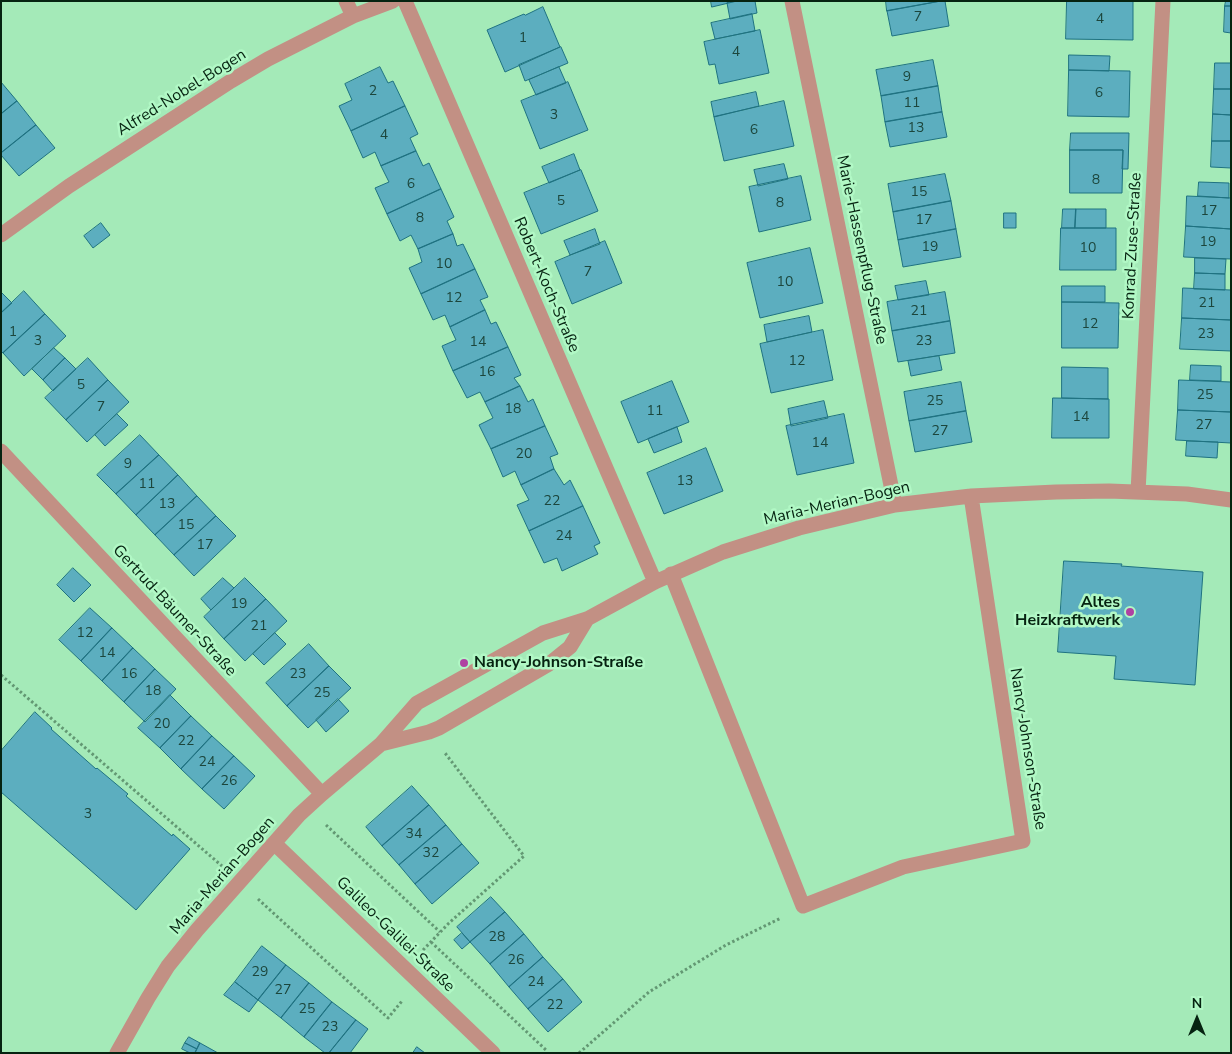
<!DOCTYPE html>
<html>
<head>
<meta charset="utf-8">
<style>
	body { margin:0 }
	#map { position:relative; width:1232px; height:1054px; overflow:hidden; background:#a4eab8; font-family:"Nunito Sans",sans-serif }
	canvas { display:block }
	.frame { position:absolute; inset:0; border:2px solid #062311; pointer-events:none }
	.north { position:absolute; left:1172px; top:994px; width:50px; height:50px; -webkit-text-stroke:4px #b1f8c5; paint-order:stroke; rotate:0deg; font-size:14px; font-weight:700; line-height:20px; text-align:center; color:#062311 }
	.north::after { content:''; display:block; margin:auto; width:18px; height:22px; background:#062311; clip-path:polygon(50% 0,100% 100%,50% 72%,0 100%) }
</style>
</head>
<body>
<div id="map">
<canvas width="1232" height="1054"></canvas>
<div class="frame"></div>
<div class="north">N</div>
</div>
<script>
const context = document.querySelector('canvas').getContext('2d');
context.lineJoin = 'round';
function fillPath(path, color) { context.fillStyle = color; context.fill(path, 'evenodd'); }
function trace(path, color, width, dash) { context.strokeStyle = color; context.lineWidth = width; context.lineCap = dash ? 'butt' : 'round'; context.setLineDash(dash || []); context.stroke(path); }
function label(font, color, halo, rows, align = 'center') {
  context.font = font + ' "Nunito Sans",sans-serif'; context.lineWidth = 5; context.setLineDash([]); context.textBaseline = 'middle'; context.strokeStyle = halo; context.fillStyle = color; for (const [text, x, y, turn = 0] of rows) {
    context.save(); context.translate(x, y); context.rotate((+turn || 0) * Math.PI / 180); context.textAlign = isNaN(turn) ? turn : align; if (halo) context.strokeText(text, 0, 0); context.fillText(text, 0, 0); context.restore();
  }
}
const building = new Path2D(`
	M 711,1 L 737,1 L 712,7 Z
	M 737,1 L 755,1 L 757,13 L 730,19 L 727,3 Z
	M 886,1 L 941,1 L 887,11 Z
	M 941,1 L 945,1 L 949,26 L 892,36 L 887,11 Z
	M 1067,1 L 1133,1 L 1133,40 L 1066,39 Z
	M 1226,1 L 1231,1 L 1231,6 L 1225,6 Z
	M 1225,6 L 1231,6 L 1231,33 L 1224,32 Z
	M 543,7 L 560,47 L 505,72 L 487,30 L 524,14 L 525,15 Z
	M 752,14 L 755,31 L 715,39 L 711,23 Z
	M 760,30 L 769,73 L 719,84 L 715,64 L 709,65 L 704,42 Z
	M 561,47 L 568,63 L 525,81 L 519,65 Z
	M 1069,55 L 1110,56 L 1109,71 L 1069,70 Z
	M 933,60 L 938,86 L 881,96 L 876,70 Z
	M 1215,63 L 1231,63 L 1231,89 L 1214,89 Z
	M 380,67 L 388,83 L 393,81 L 405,106 L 351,131 L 339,106 L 352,100 L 345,84 Z
	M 559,67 L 566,83 L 536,95 L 529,80 Z
	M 1069,70 L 1130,71 L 1129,117 L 1068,116 Z
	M 1,82 L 17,101 L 1,114 Z
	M 568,82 L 588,130 L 540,149 L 521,101 Z
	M 938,86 L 942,112 L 885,122 L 881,96 Z
	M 1214,89 L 1231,89 L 1231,115 L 1213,114 Z
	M 756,92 L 759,106 L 714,117 L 711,102 Z
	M 17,101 L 36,125 L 1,153 L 1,114 Z
	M 784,101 L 794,146 L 724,161 L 714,117 Z
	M 405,106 L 418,134 L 410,138 L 416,151 L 381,166 L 375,152 L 363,158 L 351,131 Z
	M 942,112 L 947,137 L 890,147 L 885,122 Z
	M 1213,114 L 1231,115 L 1231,141 L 1212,141 Z
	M 36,125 L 55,148 L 19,176 L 1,155 L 1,153 Z
	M 1071,133 L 1129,133 L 1128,169 L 1122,169 L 1123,150 L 1070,150 Z
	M 1212,141 L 1231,141 L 1231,168 L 1211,167 Z
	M 1070,150 L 1123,150 L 1122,193 L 1070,193 Z
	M 416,151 L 423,166 L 429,163 L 441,189 L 387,214 L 375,188 L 389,182 L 381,166 Z
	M 574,154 L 580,170 L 549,183 L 542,167 Z
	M 784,164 L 788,179 L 758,186 L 754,170 Z
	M 581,170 L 598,211 L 541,234 L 524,193 Z
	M 945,174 L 951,201 L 893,212 L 888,184 Z
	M 801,176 L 811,220 L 759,232 L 749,187 Z
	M 1199,182 L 1229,183 L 1229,198 L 1198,196 Z
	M 441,189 L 454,217 L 447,221 L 453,234 L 418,249 L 411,235 L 400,241 L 387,214 Z
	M 1187,196 L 1231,198 L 1231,229 L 1186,226 Z
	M 951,201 L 956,229 L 898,240 L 893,212 Z
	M 1063,209 L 1076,209 L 1075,228 L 1062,228 Z
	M 1076,209 L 1106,209 L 1106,228 L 1075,228 Z
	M 1004,213 L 1016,213 L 1016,228 L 1004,228 Z
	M 101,223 L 110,235 L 93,248 L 84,236 Z
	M 1186,226 L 1231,229 L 1231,259 L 1184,257 Z
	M 1061,228 L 1116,228 L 1116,270 L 1060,270 Z
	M 595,229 L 600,244 L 570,255 L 564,241 Z
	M 956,229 L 961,257 L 903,267 L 898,240 Z
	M 453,234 L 457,246 L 463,244 L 475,269 L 421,294 L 409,268 L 422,262 L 418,249 Z
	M 605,241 L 622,283 L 572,304 L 555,262 Z
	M 810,248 L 823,303 L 760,318 L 747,263 Z
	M 1195,258 L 1226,259 L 1225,274 L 1195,273 Z
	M 475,269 L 488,297 L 480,300 L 485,310 L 450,327 L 445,315 L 433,320 L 421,294 Z
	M 1195,273 L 1225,274 L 1225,290 L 1194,289 Z
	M 926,281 L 929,295 L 898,300 L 895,286 Z
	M 1062,286 L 1105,286 L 1105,302 L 1062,302 Z
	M 1183,288 L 1231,290 L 1231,320 L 1182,318 Z
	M 24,291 L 45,314 L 3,353 L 1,351 L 1,313 Z
	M 1,292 L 12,303 L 1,313 Z
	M 945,292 L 950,321 L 892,331 L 887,302 Z
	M 1062,302 L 1119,303 L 1118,348 L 1062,348 Z
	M 485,310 L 491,324 L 496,322 L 508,347 L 453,371 L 442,346 L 456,340 L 450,327 Z
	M 45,314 L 66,336 L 24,376 L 3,353 Z
	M 809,316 L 812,332 L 767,342 L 764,325 Z
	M 1182,318 L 1231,320 L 1231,351 L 1180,349 Z
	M 950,321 L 955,353 L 898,362 L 892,331 Z
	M 823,330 L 833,380 L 771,393 L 760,344 Z
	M 508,347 L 521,375 L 514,378 L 520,386 L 485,402 L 480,392 L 467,398 L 453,371 Z
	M 54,348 L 65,358 L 43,380 L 32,369 Z
	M 939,356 L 942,370 L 911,376 L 908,361 Z
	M 65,358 L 76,369 L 53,391 L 43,380 Z
	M 88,358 L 108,380 L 66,420 L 45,398 Z
	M 1191,365 L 1221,366 L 1221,381 L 1190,380 Z
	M 1062,367 L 1108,368 L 1108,399 L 1062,398 Z
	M 108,380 L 129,402 L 87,442 L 66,420 Z
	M 1179,380 L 1231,382 L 1231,412 L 1178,410 Z
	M 672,381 L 689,422 L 638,443 L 621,402 Z
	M 961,382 L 966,411 L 909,421 L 904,392 Z
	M 520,386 L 528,402 L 533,399 L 545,426 L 491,449 L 479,425 L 493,418 L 485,402 Z
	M 1053,398 L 1109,399 L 1109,438 L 1052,438 Z
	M 824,401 L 828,418 L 791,426 L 788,409 Z
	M 1178,410 L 1231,412 L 1231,443 L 1176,440 Z
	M 966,411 L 972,442 L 915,452 L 909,421 Z
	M 117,414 L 128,425 L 105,446 L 95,435 Z
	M 844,414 L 854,463 L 797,475 L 786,426 Z
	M 545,426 L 558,454 L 550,457 L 554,469 L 521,485 L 515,471 L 503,477 L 491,449 Z
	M 677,427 L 682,442 L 654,453 L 648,439 Z
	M 140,435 L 159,455 L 116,494 L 97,475 Z
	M 1187,441 L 1218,442 L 1217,458 L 1186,456 Z
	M 706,448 L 723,491 L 664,514 L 647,473 Z
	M 159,455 L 178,475 L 136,515 L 116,494 Z
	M 554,469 L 564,485 L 570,480 L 583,506 L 529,531 L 517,505 L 529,500 L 521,485 Z
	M 178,475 L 197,496 L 155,535 L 136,515 Z
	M 197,496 L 216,516 L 174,555 L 155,535 Z
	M 583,506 L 600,543 L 594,546 L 598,554 L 562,571 L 557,558 L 544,563 L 529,531 Z
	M 216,516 L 236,536 L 194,576 L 174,555 Z
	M 1064,561 L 1122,564 L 1121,566 L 1203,572 L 1195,685 L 1114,679 L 1116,656 L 1058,652 Z
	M 73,568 L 91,585 L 74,602 L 57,585 Z
	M 223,578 L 234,588 L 211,610 L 201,599 Z
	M 245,578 L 266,599 L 224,639 L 204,617 Z
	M 266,599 L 287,621 L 245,661 L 224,639 Z
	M 90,608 L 112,628 L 81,661 L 59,640 Z
	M 112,628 L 133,648 L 102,681 L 81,661 Z
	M 275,633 L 286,644 L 264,665 L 253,654 Z
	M 309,644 L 329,666 L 287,706 L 266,683 Z
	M 133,648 L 155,669 L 124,702 L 102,681 Z
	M 329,666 L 351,688 L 308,728 L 287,706 Z
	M 155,669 L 176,689 L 145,722 L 124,702 Z
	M 170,695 L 191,716 L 160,748 L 138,728 Z
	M 338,699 L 349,711 L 326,732 L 316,720 Z
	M 35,712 L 52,728 L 51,729 L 96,769 L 97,768 L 128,794 L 126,796 L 172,836 L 173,834 L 190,849 L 136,910 L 1,792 L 1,751 Z
	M 191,716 L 212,736 L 181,769 L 160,748 Z
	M 212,736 L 234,756 L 202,789 L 181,769 Z
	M 234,756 L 255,776 L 224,809 L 202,789 Z
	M 412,786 L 429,805 L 382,846 L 366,827 Z
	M 429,805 L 446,825 L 399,865 L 382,846 Z
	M 446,825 L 462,844 L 415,884 L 399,865 Z
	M 462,844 L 479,863 L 432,904 L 415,884 Z
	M 491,897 L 505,912 L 470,942 L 457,927 Z
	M 505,912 L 524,934 L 490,964 L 470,942 Z
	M 462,933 L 470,942 L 462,949 L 454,940 Z
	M 524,934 L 543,957 L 509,987 L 490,964 Z
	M 262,946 L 286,965 L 258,1000 L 235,982 Z
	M 543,957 L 563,979 L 528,1009 L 509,987 Z
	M 286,965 L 309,983 L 281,1018 L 258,1000 Z
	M 563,979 L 582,1002 L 548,1032 L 528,1009 Z
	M 235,982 L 258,1000 L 249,1012 L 224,995 Z
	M 309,983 L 332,1002 L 304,1037 L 281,1018 Z
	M 332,1002 L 356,1020 L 329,1053 L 325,1053 L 304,1037 Z
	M 356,1020 L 368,1029 L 350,1053 L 332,1053 L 330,1052 Z
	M 189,1037 L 200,1043 L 197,1049 L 185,1043 Z
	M 185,1043 L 197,1049 L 195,1053 L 190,1053 L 182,1049 Z
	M 200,1043 L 218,1053 L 195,1053 Z
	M 417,1047 L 425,1053 L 413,1053 Z`);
fillPath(building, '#5caebf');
trace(building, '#1f7281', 1);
trace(new Path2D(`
	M 1,675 L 222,866
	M 326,825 L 440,932
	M 258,899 L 388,1018 L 402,1001
	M 431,942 L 546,1050
	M 423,950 L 449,923 L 524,856 L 445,753
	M 579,1053 L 649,992 L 726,945 L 781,918`), '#639873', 3, [2.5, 2.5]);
trace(new Path2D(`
	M 346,1 L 353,16
	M 405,1 L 655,582
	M 792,1 L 895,505
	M 1,235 L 69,186 L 231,81 L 268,59 L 353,16 L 393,1
	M 1,451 L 322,794
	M 1138,492 L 1163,1
	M 671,574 L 803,906 L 903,867 L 1023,841 L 971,496
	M 381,744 L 429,732 L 439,728 L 549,664 L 570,647 L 587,619
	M 274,843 L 493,1053
	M 117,1053 L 148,998 L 168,966 L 197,930 L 299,815 L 322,794 L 381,744 L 417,703 L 543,633 L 587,619 L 655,582 L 723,552 L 799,528 L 895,505 L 971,496 L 1056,492 L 1109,491 L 1187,494 L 1231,500`), '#c29084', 15);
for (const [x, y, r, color] of [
	[1130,612,5,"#af42a2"],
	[464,663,5,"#af42a2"]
]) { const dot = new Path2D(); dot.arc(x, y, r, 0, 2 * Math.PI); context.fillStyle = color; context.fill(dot); trace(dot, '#b1f8c5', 2); }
label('14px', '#1c463c', null, [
	["7",918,18],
	["4",1100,20],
	["1",523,39],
	["4",736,53],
	["9",907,78],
	["2",373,92],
	["6",1099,94],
	["11",912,104],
	["3",554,116],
	["13",916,129],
	["6",754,131],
	["4",384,136],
	["8",1096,181],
	["6",411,185],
	["15",919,193],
	["5",561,202],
	["8",780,204],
	["17",1209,212],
	["8",420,219],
	["17",924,221],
	["19",1208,243],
	["19",930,248],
	["10",1088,249],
	["10",444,265],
	["7",588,273],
	["10",785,283],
	["12",454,299],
	["21",1207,304],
	["21",919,312],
	["12",1090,325],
	["1",13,333],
	["23",1206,335],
	["3",38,342],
	["23",924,342],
	["14",478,343],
	["12",797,362],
	["16",487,373],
	["5",81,386],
	["25",1205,396],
	["25",935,402],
	["7",101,408],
	["18",513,410],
	["11",655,412],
	["14",1081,418],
	["27",1204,426],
	["27",940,432],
	["14",820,444],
	["20",524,455],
	["9",128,465],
	["13",685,482],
	["11",147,485],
	["22",552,502],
	["13",167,505],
	["15",186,526],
	["24",564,537],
	["17",205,546],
	["19",239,605],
	["21",259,627],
	["12",85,634],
	["14",107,654],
	["16",129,675],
	["23",298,675],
	["18",153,692],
	["25",322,694],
	["20",162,725],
	["22",186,742],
	["24",207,763],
	["26",229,782],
	["3",88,815],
	["34",414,835],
	["32",431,854],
	["28",497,938],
	["26",516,961],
	["29",260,973],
	["24",536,983],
	["27",283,991],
	["22",555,1006],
	["25",307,1010],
	["23",330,1028]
]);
label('16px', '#062311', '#b1f8c5', [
	["Alfred-Nobel-Bogen",182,93,-32],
	["Konrad-Zuse-Straße",1133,246,-87],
	["Marie-Hassenpflug-Straße",861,250,78],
	["Robert-Koch-Straße",546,285,67],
	["Maria-Merian-Bogen",837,504,-13],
	["Gertrud-Bäumer-Straße",174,611,47],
	["Nancy-Johnson-Straße",1027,749,81],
	["Maria-Merian-Bogen",223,876,-49],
	["Galileo-Galilei-Straße",395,935,44]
]);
label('bold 16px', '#062311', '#b1f8c5', [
	["Altes",1120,603],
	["Heizkraftwerk",1120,621],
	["Nancy-Johnson-Straße",474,663,"left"]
], 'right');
</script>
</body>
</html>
